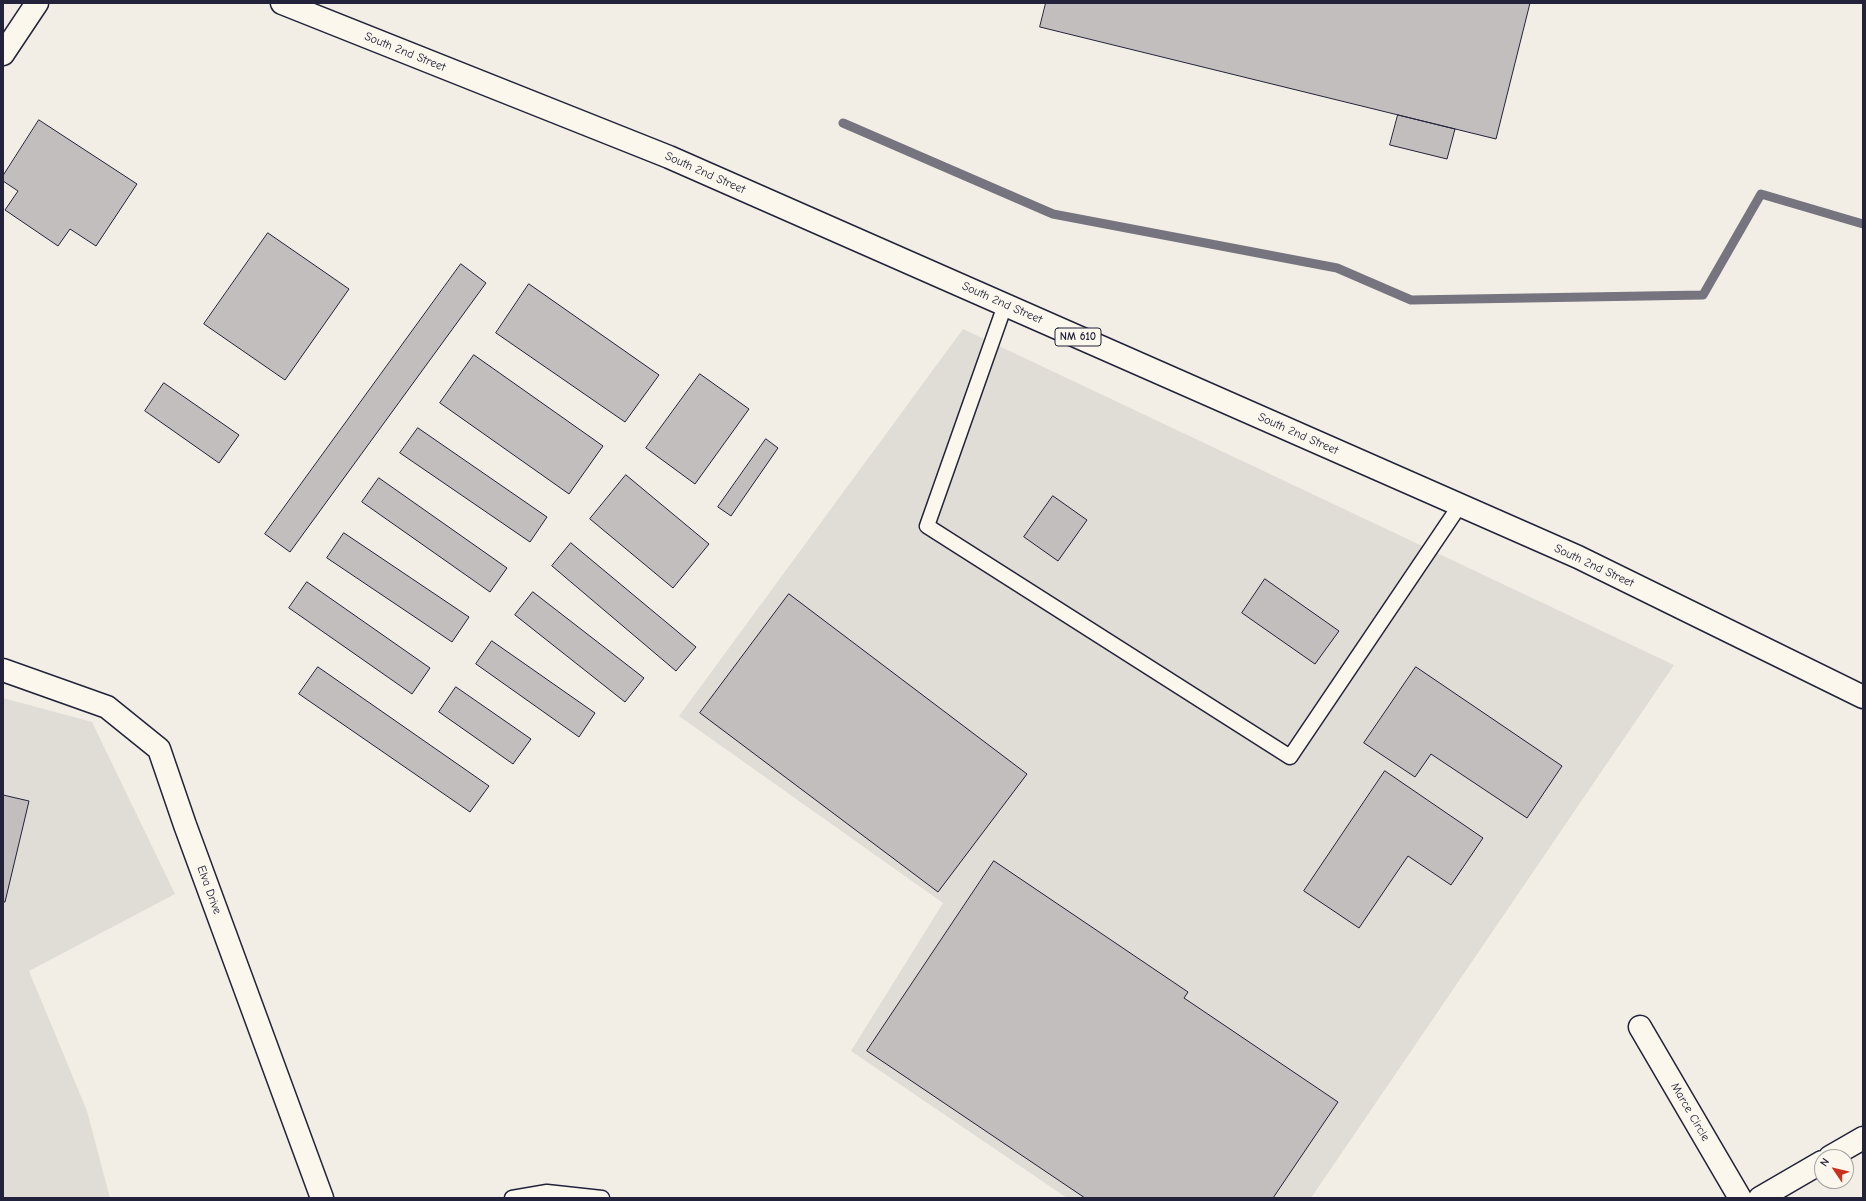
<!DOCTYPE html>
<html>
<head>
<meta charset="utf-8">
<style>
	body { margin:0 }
	#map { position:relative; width:1866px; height:1201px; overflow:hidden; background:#f2eee5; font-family:"Comic Neue",sans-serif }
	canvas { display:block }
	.frame { position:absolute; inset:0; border:4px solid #22223b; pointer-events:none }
	.north { position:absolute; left:1814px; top:1149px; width:40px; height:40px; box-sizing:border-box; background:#fbf7ec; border:1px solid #a4a2a5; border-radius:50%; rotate:305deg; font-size:11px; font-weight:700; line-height:16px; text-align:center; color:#22223b }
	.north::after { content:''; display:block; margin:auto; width:14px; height:18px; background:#c8321e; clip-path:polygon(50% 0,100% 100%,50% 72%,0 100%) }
</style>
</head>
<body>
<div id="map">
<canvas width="1866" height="1201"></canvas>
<div class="frame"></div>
<div class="north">N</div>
</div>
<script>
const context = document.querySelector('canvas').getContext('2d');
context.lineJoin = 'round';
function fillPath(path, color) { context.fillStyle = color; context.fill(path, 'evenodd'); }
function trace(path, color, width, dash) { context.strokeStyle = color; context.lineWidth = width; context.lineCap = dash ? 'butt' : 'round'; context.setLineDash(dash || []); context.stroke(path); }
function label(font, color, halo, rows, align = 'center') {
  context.font = font + ' "Comic Neue",sans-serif'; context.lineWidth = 3.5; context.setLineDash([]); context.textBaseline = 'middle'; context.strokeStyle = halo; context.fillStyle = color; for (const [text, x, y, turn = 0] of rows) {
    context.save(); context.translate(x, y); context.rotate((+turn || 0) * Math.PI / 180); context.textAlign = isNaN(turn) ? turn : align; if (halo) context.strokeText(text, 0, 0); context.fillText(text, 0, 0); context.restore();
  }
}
fillPath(new Path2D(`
	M 963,329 L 1674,665 L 1311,1198 L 1067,1198 L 851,1051 L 943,903 L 679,716 Z
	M 3,698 L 92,722 L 175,894 L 29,971 L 87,1111 L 110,1198 L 3,1198 Z`), '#e0dcd6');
trace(new Path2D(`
	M 843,123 L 1053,214 L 1337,268 L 1411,300 L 1703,295 L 1761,194 L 1863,224`), '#76747f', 9);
const building = new Path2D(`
	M 1046,3 L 1530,3 L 1496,139 L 1040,27 Z
	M 1398,115 L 1455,129 L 1447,159 L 1390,145 Z
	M 39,120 L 137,184 L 96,246 L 70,229 L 58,246 L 5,210 L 18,191 L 3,181 L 3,176 Z
	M 268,233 L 349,289 L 285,380 L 204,324 Z
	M 461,264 L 486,283 L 290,552 L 265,534 Z
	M 529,284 L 659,375 L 625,422 L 496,333 Z
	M 474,355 L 603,446 L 569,494 L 440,403 Z
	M 700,374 L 749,409 L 695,484 L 646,448 Z
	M 164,383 L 239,435 L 219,463 L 145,411 Z
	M 418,428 L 547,517 L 530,542 L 400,453 Z
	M 766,439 L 778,448 L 731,516 L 718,507 Z
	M 626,475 L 709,544 L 673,588 L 590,519 Z
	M 379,478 L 507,568 L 490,592 L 362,502 Z
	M 1053,496 L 1087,520 L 1058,561 L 1024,537 Z
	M 344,533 L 469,617 L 452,642 L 327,558 Z
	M 571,543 L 696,647 L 676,671 L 552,566 Z
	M 1265,579 L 1339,631 L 1315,664 L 1242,613 Z
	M 307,582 L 430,668 L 412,694 L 289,608 Z
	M 533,592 L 644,678 L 625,702 L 515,615 Z
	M 789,594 L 1027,774 L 938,892 L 700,713 Z
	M 492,641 L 595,713 L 579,737 L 476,664 Z
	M 318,667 L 489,786 L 470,812 L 299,694 Z
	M 1416,667 L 1562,766 L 1527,818 L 1431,754 L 1415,777 L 1364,743 Z
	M 456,687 L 531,739 L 513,764 L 439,712 Z
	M 1385,771 L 1483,838 L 1451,885 L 1408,856 L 1359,928 L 1304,891 Z
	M 3,795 L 29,801 L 5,902 L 3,902 Z
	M 994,861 L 1188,992 L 1184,998 L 1338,1102 L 1273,1198 L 1085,1198 L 867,1051 Z`);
fillPath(building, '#c2bebe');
trace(building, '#22223b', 1);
const service = new Path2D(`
	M 1005,305 L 927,526 L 1290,757 L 1460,505
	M 512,1198 L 547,1192 L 602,1198`);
const minor = new Path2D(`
	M 3,670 L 107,707 L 159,749 L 185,825 L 322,1198
	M 1640,1027 L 1740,1198
	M 1830,1157 L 1863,1138
	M 1760,1198 L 1822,1162`);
const secondary = new Path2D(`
	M 3,54 L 37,3`);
const primary = new Path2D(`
	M 282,3 L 669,157 L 1578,557 L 1863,697`);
trace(service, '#22223b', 17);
trace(minor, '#22223b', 25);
trace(secondary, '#22223b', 25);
trace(primary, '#22223b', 25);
trace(service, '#fbf7ec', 14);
trace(minor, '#fbf7ec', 22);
trace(secondary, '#fbf7ec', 22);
trace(primary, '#fbf7ec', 22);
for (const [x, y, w] of [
	[1078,337,46]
]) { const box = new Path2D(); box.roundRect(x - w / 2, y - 9, w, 18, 3); context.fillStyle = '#fbf7ec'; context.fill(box); trace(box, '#22223b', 1); }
label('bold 11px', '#22223b', null, [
	["NM 610",1078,337]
]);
label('12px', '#22223b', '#fbf7ec', [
	["South 2nd Street",405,52,22],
	["South 2nd Street",705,173,24],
	["South 2nd Street",1002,303,24],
	["South 2nd Street",1298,434,24],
	["South 2nd Street",1594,566,25],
	["Elva Drive",209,890,70],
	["Marce Circle",1690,1112,60]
]);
</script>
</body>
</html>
